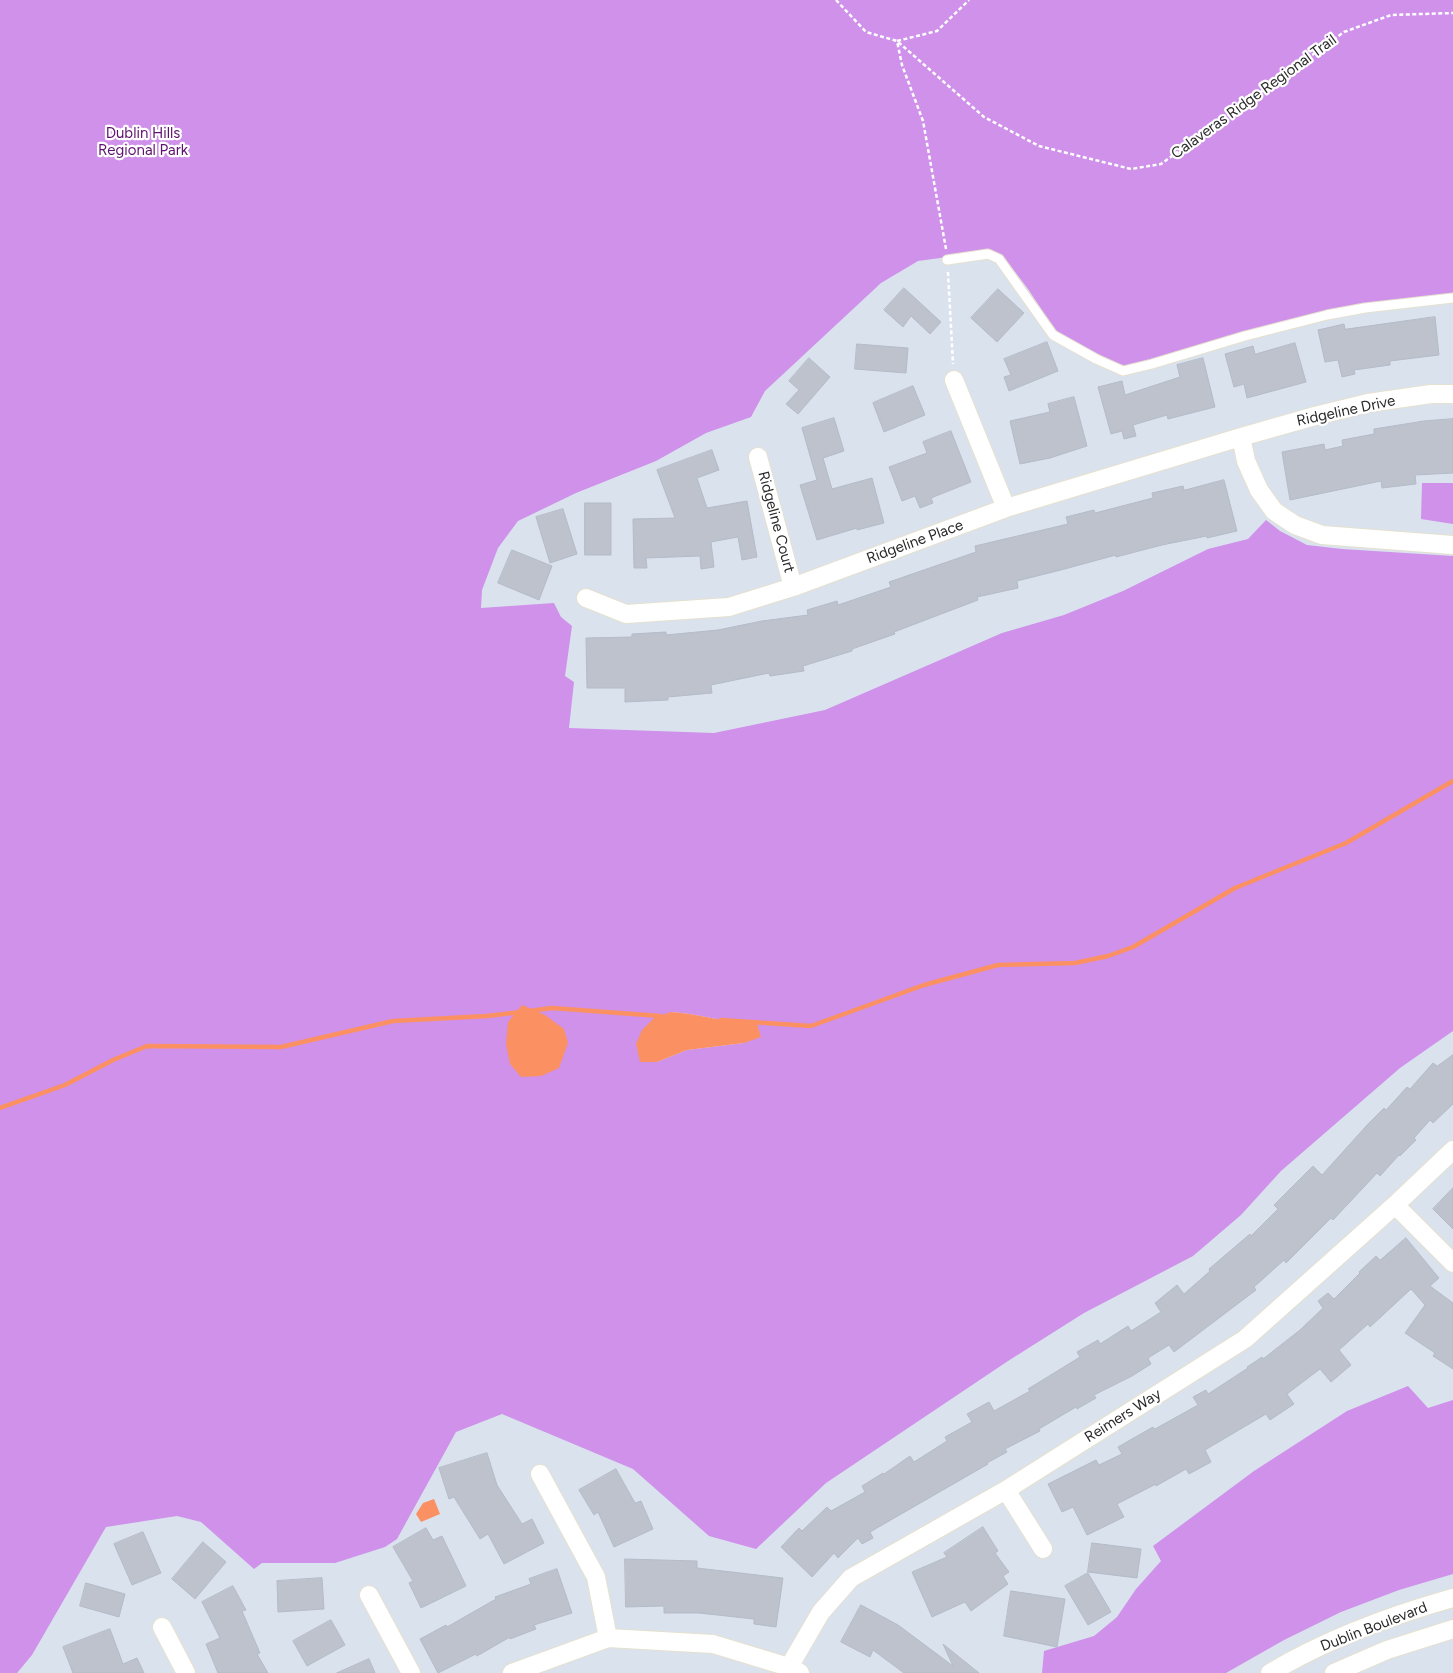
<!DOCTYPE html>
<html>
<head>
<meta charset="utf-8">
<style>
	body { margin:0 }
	canvas { display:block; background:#dae2ee }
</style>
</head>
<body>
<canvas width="1453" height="1673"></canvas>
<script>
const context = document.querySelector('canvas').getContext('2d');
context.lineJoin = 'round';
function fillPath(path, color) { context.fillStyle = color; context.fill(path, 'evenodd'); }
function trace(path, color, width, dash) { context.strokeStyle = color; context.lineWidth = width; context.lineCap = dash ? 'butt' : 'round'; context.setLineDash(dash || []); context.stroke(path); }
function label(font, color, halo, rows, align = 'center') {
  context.font = font + ' Figtree,sans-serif'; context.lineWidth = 4.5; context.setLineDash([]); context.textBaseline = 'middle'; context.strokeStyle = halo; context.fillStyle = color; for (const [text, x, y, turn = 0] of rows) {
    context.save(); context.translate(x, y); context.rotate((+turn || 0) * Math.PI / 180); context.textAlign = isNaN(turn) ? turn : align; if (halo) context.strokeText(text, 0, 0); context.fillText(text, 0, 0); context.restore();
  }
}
fillPath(new Path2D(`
	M 0,0 L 1453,0 L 1453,295 L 1367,306 L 1127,370 L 1055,330 L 1028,289 L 1006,260 L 996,255 L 984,252 L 918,261 L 881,283 L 765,391 L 751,417 L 706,433 L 656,461 L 576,493 L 518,521 L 498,548 L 482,590 L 481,608 L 554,603 L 561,617 L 572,626 L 565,676 L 574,682 L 569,728 L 714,733 L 825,710 L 1002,633 L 1064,615 L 1123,591 L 1208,549 L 1248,539 L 1266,520 L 1280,531 L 1307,545 L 1342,549 L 1453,556 L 1453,1031 L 1400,1068 L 1281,1171 L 1241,1215 L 1193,1256 L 1084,1313 L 1008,1361 L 826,1483 L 756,1549 L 709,1536 L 633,1469 L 502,1414 L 456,1432 L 397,1539 L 385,1547 L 335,1563 L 262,1563 L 254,1569 L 201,1522 L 177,1516 L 106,1527 L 32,1655 L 17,1673 L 0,1673 ZM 671,1012 C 700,1014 728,1023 757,1024 L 744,1043 L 687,1050 L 657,1062 Z
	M 1422,483 L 1453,483 L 1453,524 L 1421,519 Z
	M 1408,1386 L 1428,1408 L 1453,1400 L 1453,1574 L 1399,1590 L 1341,1612 L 1284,1640 L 1226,1673 L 1042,1673 L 1044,1651 L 1094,1636 L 1117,1617 L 1136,1589 L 1161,1561 L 1153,1546 L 1254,1471 L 1347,1411 Z`), '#cf91ea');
fillPath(new Path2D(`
	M 522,1005 L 545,1015 L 564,1029 L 568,1043 L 559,1068 L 541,1076 L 521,1077 L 510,1064 L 506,1044 L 508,1022 Z
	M 671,1012 C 700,1014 728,1023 757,1024 L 761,1037 L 744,1043 L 687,1050 L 657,1062 L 640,1062 L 636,1044 L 642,1030 L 655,1017 Z
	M 434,1499 L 440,1514 L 421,1522 L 416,1514 L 423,1503 Z`), '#fb9162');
trace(new Path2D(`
	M 529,1011 L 552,1008 L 660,1016
	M 721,1020 L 811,1026 L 924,985 L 998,965 L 1075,963 L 1108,956 L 1133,947 L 1235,888 L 1346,843 L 1453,781
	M 0,1108 L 65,1085 L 113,1060 L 147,1046 L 281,1047 L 393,1021 L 487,1016 L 521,1012`), '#fb9162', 4.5);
const building = new Path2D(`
	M 904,288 L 941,322 L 930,334 L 911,316 L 903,327 L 884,310 Z
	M 998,289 L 1024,313 L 997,342 L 971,318 Z
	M 1435,317 L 1439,355 L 1390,361 L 1390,365 L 1354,370 L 1355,374 L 1342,377 L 1338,360 L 1325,362 L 1318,330 L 1344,324 L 1345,329 Z
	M 1047,342 L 1058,371 L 1009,391 L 1004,377 L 1011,375 L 1004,359 Z
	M 1295,343 L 1306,382 L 1247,398 L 1244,384 L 1234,387 L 1225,354 L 1253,346 L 1255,354 Z
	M 857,344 L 908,348 L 906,373 L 855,369 Z
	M 809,358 L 830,377 L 798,414 L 786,404 L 799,390 L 789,381 Z
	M 1203,358 L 1215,407 L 1168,419 L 1167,415 L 1133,425 L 1136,436 L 1124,439 L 1122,431 L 1111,434 L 1098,387 L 1122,381 L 1125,395 L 1180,377 L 1177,365 Z
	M 913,386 L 925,415 L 884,432 L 873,403 Z
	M 1074,397 L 1087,446 L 1050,458 L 1020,464 L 1010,421 L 1050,412 L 1048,404 Z
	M 834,418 L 844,451 L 823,458 L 832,489 L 872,478 L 884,523 L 857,530 L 857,528 L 817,540 L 800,485 L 817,480 L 802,428 Z
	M 1453,419 L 1453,473 L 1415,475 L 1416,484 L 1382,488 L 1381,481 L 1290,500 L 1282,452 L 1324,444 L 1325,450 L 1343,446 L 1342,440 L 1374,434 L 1374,429 L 1424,421 Z
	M 951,431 L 971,482 L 931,498 L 933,503 L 920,508 L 915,496 L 902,501 L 889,467 L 927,453 L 923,442 Z
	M 712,450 L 719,470 L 697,478 L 707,508 L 747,501 L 757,557 L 742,560 L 738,537 L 711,542 L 714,567 L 701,569 L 700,556 L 646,558 L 647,568 L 634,568 L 633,519 L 675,518 L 657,470 Z
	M 1224,480 L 1237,531 L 1207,538 L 1207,536 L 1162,545 L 1116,557 L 1116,555 L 1061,570 L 1017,581 L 1018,588 L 977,597 L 978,600 L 894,632 L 895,634 L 852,649 L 852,651 L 803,666 L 804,671 L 770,676 L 769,673 L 711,685 L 712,693 L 668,697 L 668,700 L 625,702 L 625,688 L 587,688 L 586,638 L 632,637 L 632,634 L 666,632 L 666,635 L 718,630 L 762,621 L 808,615 L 807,610 L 837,601 L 838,605 L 891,587 L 889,582 L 976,552 L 975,546 L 1068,524 L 1066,517 L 1094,510 L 1095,513 L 1153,498 L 1152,493 L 1183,486 L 1184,490 Z
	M 585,503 L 611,503 L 611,555 L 585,555 Z
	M 563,509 L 577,554 L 550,563 L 536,517 Z
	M 512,550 L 552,566 L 539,600 L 498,583 Z
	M 1453,1055 L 1453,1104 L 1433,1123 L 1430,1120 L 1414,1138 L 1416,1140 L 1400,1156 L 1399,1155 L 1380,1176 L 1377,1173 L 1333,1220 L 1331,1218 L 1286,1263 L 1284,1260 L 1254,1287 L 1256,1290 L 1174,1352 L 1169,1345 L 1148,1358 L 1151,1364 L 1132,1376 L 1094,1395 L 1096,1398 L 1077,1409 L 1076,1407 L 1039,1429 L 1040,1431 L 1005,1449 L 1007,1452 L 987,1463 L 988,1464 L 870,1532 L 873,1538 L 862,1544 L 858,1538 L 838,1558 L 834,1553 L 812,1577 L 781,1547 L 799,1528 L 802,1531 L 827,1507 L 831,1511 L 865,1492 L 862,1486 L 883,1473 L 884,1474 L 910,1456 L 914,1462 L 947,1441 L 945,1437 L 972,1422 L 967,1414 L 989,1402 L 994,1411 L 1030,1391 L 1028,1389 L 1080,1357 L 1077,1352 L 1098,1340 L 1100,1344 L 1128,1326 L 1131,1331 L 1161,1312 L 1155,1303 L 1177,1285 L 1184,1294 L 1210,1271 L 1209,1269 L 1250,1234 L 1251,1236 L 1278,1209 L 1274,1205 L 1313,1166 L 1322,1175 L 1368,1124 L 1384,1108 L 1386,1110 L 1407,1087 L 1410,1089 L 1433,1063 L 1437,1066 Z
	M 1453,1188 L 1453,1229 L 1433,1209 Z
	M 1406,1238 L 1439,1278 L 1430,1286 L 1453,1303 L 1453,1369 L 1433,1356 L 1435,1353 L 1405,1333 L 1425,1305 L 1411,1289 L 1370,1327 L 1368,1324 L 1339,1350 L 1351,1365 L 1331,1382 L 1320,1369 L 1287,1394 L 1294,1404 L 1270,1420 L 1266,1414 L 1205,1450 L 1211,1462 L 1189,1474 L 1186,1469 L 1156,1486 L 1156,1484 L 1117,1504 L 1124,1517 L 1087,1535 L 1073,1507 L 1062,1512 L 1048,1484 L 1096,1460 L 1099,1465 L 1122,1454 L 1118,1447 L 1153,1427 L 1155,1429 L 1198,1405 L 1193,1397 L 1206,1390 L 1208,1394 L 1248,1368 L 1247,1367 L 1262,1357 L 1263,1359 L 1300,1330 L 1323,1308 L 1318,1301 L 1328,1293 L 1334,1299 L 1360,1273 L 1359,1272 L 1376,1256 L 1380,1260 Z
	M 487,1453 L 497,1485 L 522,1524 L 532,1519 L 544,1543 L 504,1564 L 488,1534 L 480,1539 L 454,1497 L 449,1499 L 439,1468 Z
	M 616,1469 L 635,1503 L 641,1501 L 653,1529 L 614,1547 L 598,1512 L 594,1515 L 579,1490 Z
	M 983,1527 L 998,1551 L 995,1553 L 1009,1572 L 1003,1576 L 1008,1584 L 971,1611 L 965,1602 L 932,1617 L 912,1572 L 947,1557 L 944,1553 Z
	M 426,1528 L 433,1540 L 442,1536 L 466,1586 L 421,1608 L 409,1583 L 413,1581 L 393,1547 Z
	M 143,1532 L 161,1573 L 132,1585 L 114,1544 Z
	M 203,1542 L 226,1562 L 195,1599 L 172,1579 Z
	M 1092,1543 L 1141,1549 L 1137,1578 L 1088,1572 Z
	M 625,1559 L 697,1561 L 697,1568 L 783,1578 L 776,1627 L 754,1624 L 754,1619 L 699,1613 L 664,1613 L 664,1606 L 626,1607 Z
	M 557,1569 L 572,1613 L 534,1625 L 536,1629 L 510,1639 L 510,1637 L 477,1656 L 476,1654 L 438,1673 L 420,1639 L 446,1625 L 447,1627 L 496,1599 L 495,1597 L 531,1584 L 529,1579 Z
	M 1088,1573 L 1111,1612 L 1088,1625 L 1065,1586 Z
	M 322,1578 L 324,1609 L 278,1612 L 277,1581 Z
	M 86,1583 L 125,1594 L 119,1617 L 80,1606 Z
	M 233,1586 L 246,1610 L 242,1611 L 260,1653 L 257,1654 L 268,1673 L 218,1673 L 206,1644 L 220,1638 L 202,1602 Z
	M 1011,1591 L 1065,1599 L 1057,1647 L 1004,1636 Z
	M 861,1605 L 898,1625 L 953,1666 L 943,1644 L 979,1673 L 904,1673 L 873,1650 L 870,1657 L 841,1642 Z
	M 331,1620 L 345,1645 L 307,1666 L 293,1641 Z
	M 110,1629 L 123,1664 L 137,1658 L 144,1673 L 73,1673 L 63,1647 Z
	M 369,1659 L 375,1673 L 337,1673 Z`);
fillPath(building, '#bdc2cc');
trace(building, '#b4bbc9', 1);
const service = new Path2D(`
	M 947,260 L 988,254 L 999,259 L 1053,335 L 1096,359 L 1123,371 L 1152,364 L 1245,336 L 1327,315 L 1365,308 L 1453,298`);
const minor = new Path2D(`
	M 954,380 L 1006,508
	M 1241,437 L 1246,461 L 1259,490 L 1274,511 L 1295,525 L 1322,535 L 1453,545
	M 758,457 L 793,587
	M 586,598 L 626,614 L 729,607 L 793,587 L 1006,508 L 1241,437 L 1315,416 L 1368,403 L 1431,394 L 1453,394
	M 1395,1205 L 1453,1263
	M 540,1474 L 596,1577 L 608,1638
	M 1006,1490 L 1043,1549
	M 369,1595 L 411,1673
	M 162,1627 L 186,1673
	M 789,1667 L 821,1612 L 851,1578 L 1006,1490 L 1245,1339 L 1395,1205 L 1453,1150
	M 512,1673 L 608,1638 L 713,1644 L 789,1667 L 800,1673
	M 1270,1673 C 1327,1639 1389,1616 1453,1598
	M 1334,1673 L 1387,1650 L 1453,1629`);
trace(service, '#e5e1cf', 11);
trace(minor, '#e5e1cf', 20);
trace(new Path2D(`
	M 836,0 L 866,32 L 897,41 L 984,117 L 1039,146 L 1131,169 L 1161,164 L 1344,32 L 1391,15 L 1453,13
	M 946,249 L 923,121 L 902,65 L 897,41 L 937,31 L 969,0
	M 948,272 L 953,364`), '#fff', 2.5, [4, 2.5]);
trace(service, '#fff', 9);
trace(minor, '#fff', 18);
label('15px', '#2a2a2a', '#fff', [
	["Calaveras Ridge Regional Trail",1254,97,-36],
	["Ridgeline Drive",1346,411,-12],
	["Ridgeline Court",776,522,75],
	["Ridgeline Place",915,542,-20],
	["Reimers Way",1123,1416,-32],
	["Dublin Boulevard",1374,1627,-21]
]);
label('15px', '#5f126f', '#fff', [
	["Dublin Hills",143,134],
	["Regional Park",143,151]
]);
</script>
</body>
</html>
